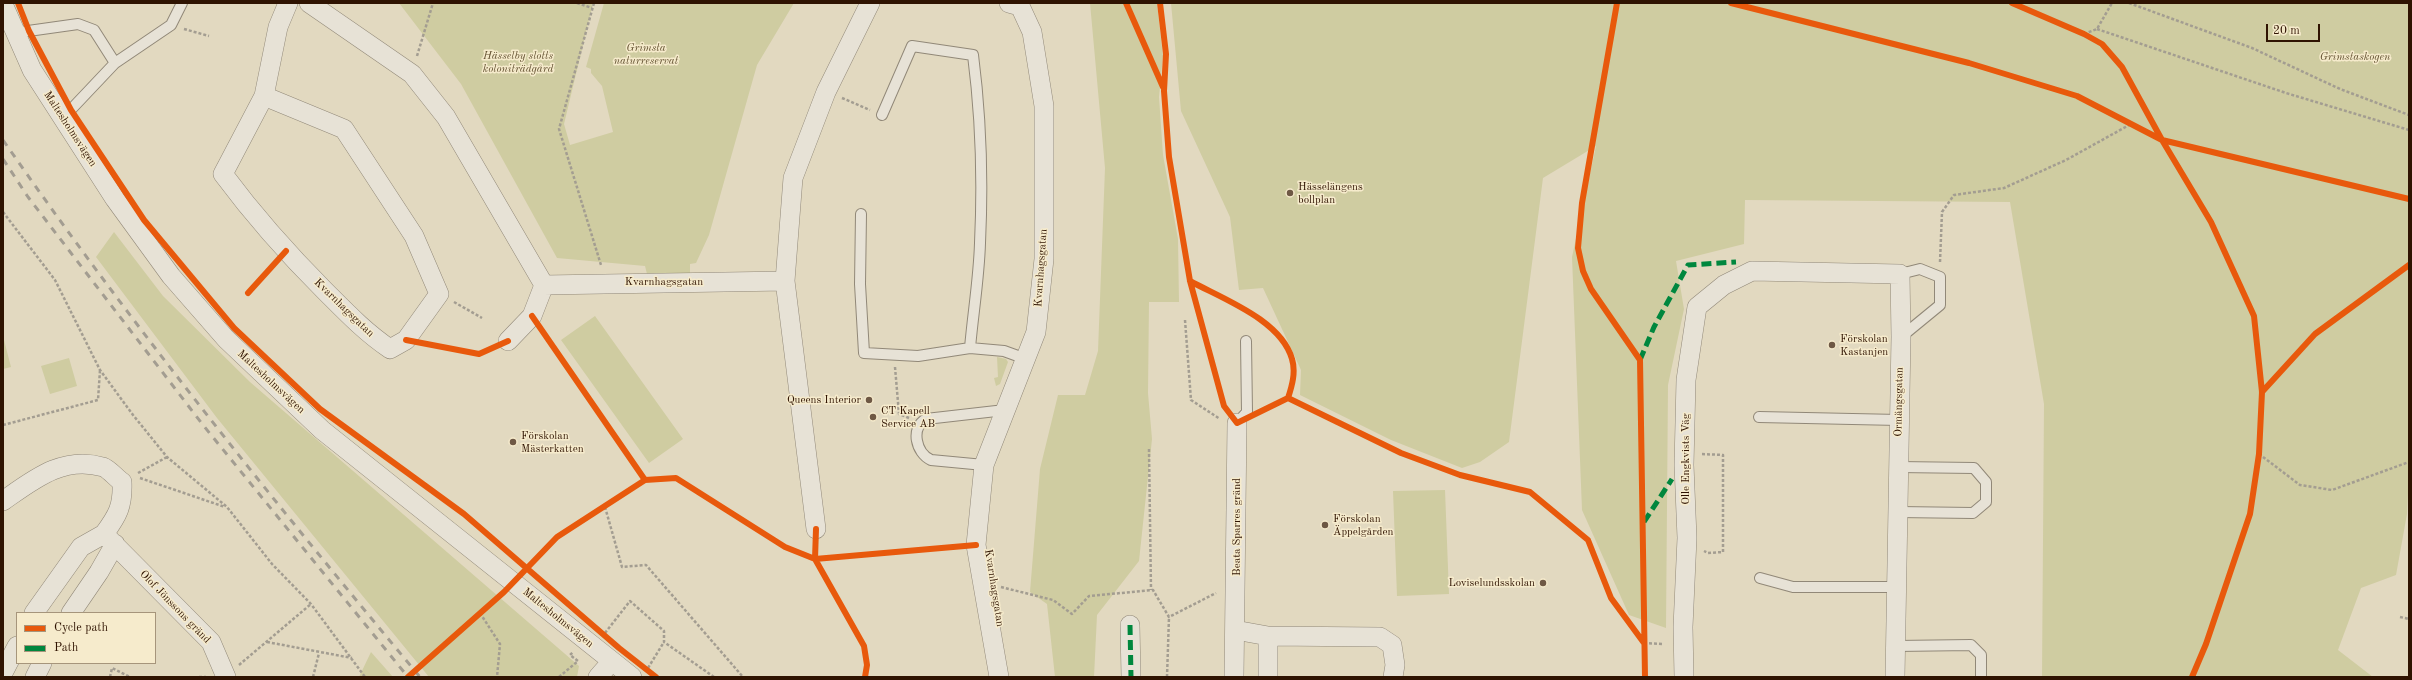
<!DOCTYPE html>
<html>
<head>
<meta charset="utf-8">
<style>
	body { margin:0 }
	#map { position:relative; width:2412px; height:680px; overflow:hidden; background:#e2d9c0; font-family:"Old Standard TT",serif }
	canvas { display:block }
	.frame { position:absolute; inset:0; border:4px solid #2f1301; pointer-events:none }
	.legend { position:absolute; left:16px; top:612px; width:140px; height:52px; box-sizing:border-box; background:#f6ebcc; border:1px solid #a6957b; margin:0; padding:5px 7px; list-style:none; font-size:12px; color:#2f1301 }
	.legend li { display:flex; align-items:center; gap:8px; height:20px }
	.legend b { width:20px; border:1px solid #a6957b }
	.scale { position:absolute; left:2266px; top:24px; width:54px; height:18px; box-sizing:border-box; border:2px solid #2f1301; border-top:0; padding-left:5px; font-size:12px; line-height:14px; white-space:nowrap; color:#2f1301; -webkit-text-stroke:3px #f6ebcc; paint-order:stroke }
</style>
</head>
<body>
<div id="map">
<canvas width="2412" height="680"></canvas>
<div class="frame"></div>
<ul class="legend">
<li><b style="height:5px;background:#e8590c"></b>Cycle path</li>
<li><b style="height:5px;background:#00873e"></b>Path</li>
</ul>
<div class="scale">20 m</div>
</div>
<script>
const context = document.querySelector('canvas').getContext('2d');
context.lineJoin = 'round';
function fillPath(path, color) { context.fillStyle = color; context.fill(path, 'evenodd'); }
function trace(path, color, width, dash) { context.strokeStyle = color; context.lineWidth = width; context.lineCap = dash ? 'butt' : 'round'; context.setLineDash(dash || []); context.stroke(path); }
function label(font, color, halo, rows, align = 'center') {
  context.font = font + ' "Old Standard TT",serif'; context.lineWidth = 3; context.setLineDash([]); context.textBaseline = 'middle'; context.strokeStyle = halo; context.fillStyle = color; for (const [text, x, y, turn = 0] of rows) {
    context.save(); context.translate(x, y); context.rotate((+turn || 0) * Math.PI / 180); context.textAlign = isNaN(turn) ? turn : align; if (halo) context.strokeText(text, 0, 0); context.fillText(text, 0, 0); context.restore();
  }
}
fillPath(new Path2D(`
	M 399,3 L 593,3 L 564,124 L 570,145 L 613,132 L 602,86 L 591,73 L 591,69 L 586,67 L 604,3 L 794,3 L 757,65 L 709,235 L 696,263 L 690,264 L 690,273 L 647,274 L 645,266 L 557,258 L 461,84 Z
	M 1090,3 L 1157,3 L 1163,56 L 1159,97 L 1163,155 L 1178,239 L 1179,302 L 1149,302 L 1148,393 L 1152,439 L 1139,561 L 1097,615 L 1094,677 L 1055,677 L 1047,604 L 1030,592 L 1040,469 L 1058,395 L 1085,395 L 1098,351 L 1105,168 Z
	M 1171,3 L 2409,3 L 2409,473 L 2407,514 L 2396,575 L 2361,588 L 2338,650 L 2373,677 L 2042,677 L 2044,404 L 2010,202 L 1745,200 L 1744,244 L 1676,261 L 1684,309 L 1668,385 L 1666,628 L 1629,615 L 1582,510 L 1572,257 L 1596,146 L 1543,178 L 1509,442 L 1480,462 L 1462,468 L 1391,440 L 1300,395 L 1301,370 L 1263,288 L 1239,290 L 1230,217 L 1181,111 Z
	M 114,232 L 163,296 L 250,382 L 579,666 L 577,677 L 429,677 L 217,418 L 96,257 Z
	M 595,316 L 683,439 L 649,463 L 561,340 Z
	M 4,340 L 11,367 L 3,369 L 3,341 Z
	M 997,357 L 1006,359 L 1008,362 L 1000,384 L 996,386 L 994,378 L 998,377 Z
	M 69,358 L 77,386 L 50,394 L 41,366 Z
	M 1445,490 L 1449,594 L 1397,596 L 1393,491 Z
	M 371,652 L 393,677 L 359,677 Z`), '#cfcca1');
const lane = new Path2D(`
	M 14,33 L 78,24 L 94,30 L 115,63
	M 882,115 L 912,46 L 973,55 C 981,117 983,180 980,243 C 979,278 973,313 970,348 L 1004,351 L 1026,359
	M 62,119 L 115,63 L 171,25 L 182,3
	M 861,214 L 860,284 L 864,353 L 918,356 L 970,348
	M 1900,274 L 1920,269 L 1940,277 L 1940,305 L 1901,337
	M 1759,417 L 1899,420
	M 1237,423 L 1247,412 L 1246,341
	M 984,465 L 931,460 C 916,453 910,428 926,419 L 1005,410
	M 1898,512 L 1973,513 L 1986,502 L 1986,482 L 1974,468 L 1898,467
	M 1760,578 L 1793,587 L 1896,587
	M 1896,646 L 1971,645 L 1981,655 L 1981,677`);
const street = new Path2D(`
	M 309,3 L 412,74 L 446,117 L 544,285 L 785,281 L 793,178 L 826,92 L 870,3
	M 3,4 L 32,70 L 115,199 L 171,276 L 226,339 L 322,430 L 632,677
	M 264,96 L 344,129 L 414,236 L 439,294 L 406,340 L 390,349 C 365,332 346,312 325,291 C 287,253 255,217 223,174 L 264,96 L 278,27 L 288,3
	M 785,281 L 816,529
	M 508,341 L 532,316 L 544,285
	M 3,501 C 33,480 63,455 103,467 C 109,469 116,478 122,482 C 123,506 118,515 104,534 L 211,642 L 226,677
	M 34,613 L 81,547 L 104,534
	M 71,613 L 99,572 L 115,544
	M 1130,625 L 1131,677
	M 1235,630 L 1268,636 L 1380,637 L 1392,645 L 1395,665 L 1393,677
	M 3,673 L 17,646
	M 35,677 L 42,663
	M 598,677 L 612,661
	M 999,677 L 976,545 L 984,465 L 1036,332 L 1044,259 L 1044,106 L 1032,32 L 1020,6 L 1009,3
	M 1234,677 L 1237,423
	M 1268,677 L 1268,636
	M 1684,677 L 1683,627 L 1687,538 L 1684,465 L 1686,380 L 1697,307 L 1724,285 L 1752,271 L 1900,274 L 1901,337 L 1895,677`);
trace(lane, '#918878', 12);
trace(street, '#918878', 20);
trace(new Path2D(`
	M 577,3 L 592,8
	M 594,3 L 559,129 L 601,265
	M 2129,3 L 2252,48 L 2340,89 L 2409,115
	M 184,29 L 209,36
	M 2097,29 L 2286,93 L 2409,130
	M 2084,34 L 2097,29 L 2112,3
	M 417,56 L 433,3
	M 842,98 L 870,110
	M 3,212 L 55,280 L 100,370 L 133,415 L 167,457 L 227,507 L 272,564 L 311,604 L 365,677
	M 1940,262 L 1942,212 L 1954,195 L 2004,188 L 2066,160 L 2131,124
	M 454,302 L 482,318
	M 1185,320 L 1191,400 L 1220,419
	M 895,367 L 899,414 L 909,418
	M 3,425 L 98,400 L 100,370
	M 1149,449 L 1151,590
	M 1702,454 L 1723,455 L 1723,552 L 1708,553 L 1704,551
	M 2259,454 L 2300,485 L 2332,490 L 2409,462
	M 138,473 L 167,457
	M 140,478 L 225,507
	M 605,507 L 622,567 L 646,565 L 743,677
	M 1001,587 L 1053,600 L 1072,614 L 1089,596 L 1153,590 L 1169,617 L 1216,593
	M 480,613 L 500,644 L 497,677
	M 2400,617 L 2409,619
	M 605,633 L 630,601 L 664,631 L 664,642 L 714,677
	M 267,642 L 352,658
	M 1644,643 L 1664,644
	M 239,665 L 311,604
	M 648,668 L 664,642
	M 110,677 L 112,668 L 130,677
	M 199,677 L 206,677
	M 313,677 L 319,653
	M 559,677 L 578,661 L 570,655 L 573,652
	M 1167,677 L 1169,617`), '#a39d91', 2.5, [3, 2]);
trace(lane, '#e7e2d6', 10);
trace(street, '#e7e2d6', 19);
trace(new Path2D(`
	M 3,140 C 132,326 275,503 420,677
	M 3,159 L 28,197 L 203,425 L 408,677`), '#a39d91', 3, [7, 7]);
trace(new Path2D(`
	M 1640,360 L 1654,327 L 1688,265 L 1736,262
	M 1644,522 L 1672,479
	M 1130,625 L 1131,677`), '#00873e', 5, [10, 5]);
trace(new Path2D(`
	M 18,3 L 29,31 L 71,110 L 144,220 L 234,328 L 320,409 L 464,514 L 619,648 L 656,677
	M 1126,3 L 1163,87
	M 1160,3 L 1166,54 L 1164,91 L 1169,157 L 1190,281 L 1224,406 L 1237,423 L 1288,398 L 1401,453 L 1460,475 L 1530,492 L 1588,540 L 1611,598 L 1644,643
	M 1617,3 L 1582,203 L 1578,248 L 1583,271 L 1591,289 L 1640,360 L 1645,677
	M 1731,3 L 1969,63 L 2077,96 L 2162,140 L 2409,199
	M 2012,3 L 2084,34 L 2102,44 L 2122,67 L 2162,140 L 2211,222 L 2254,316 L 2262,392 L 2259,454 L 2250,514 L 2206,644 L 2192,677
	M 1190,281 C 1223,299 1281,320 1292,359 C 1296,372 1292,386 1288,398
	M 248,293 L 286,251
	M 532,316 L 645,480
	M 406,340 L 479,354 L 508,341
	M 2262,392 L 2315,334 L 2409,265
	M 816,529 L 815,559 L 864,646 L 867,665 L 865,677
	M 408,677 L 504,592 L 557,537 L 645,480 L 676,478 L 785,547 L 815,559 L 976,545`), '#e8590c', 6);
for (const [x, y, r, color] of [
	[1290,193,4,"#6e5844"],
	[1832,345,4,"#6e5844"],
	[869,400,4,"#6e5844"],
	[873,417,4,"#6e5844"],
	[513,442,4,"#6e5844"],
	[1325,525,4,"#6e5844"],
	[1543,583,4,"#6e5844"]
]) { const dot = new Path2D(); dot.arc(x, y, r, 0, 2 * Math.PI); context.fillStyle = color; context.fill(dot); trace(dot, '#f6ebcc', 1.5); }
label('italic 11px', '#625030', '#f6ebcc', [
	["Grimsta",646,48],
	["naturreservat",646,61],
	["Hässelby slotts",518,56],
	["koloniträdgård",518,69],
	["Grimstaskogen",2355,57]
]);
label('11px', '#2f1301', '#f6ebcc', [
	["Maltesholmsvägen",70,129,57],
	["Kvarnhagsgatan",1041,268,-86],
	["Kvarnhagsgatan",664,282],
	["Kvarnhagsgatan",344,308,44],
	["Maltesholmsvägen",271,382,43],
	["Ormängsgatan",1899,402,-89],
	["Olle Engkvists Väg",1686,459,-90],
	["Beata Sparres gränd",1237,527,-90],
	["Kvarnhagsgatan",994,588,81],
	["Olof Jönssons gränd",175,607,46],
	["Maltesholmsvägen",558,618,39]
]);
label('11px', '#2f1301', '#f6ebcc', [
	["Hässelängens",1298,187],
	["bollplan",1298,200],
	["Förskolan",1840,339],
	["Kastanjen",1840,352],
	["Queens Interior",861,400,"right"],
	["CT Kapell",881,411],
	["Service AB",881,424],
	["Förskolan",521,436],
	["Mästerkatten",521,449],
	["Förskolan",1333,519],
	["Äppelgården",1333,532],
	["Loviselundsskolan",1535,583,"right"]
], 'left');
</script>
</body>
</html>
